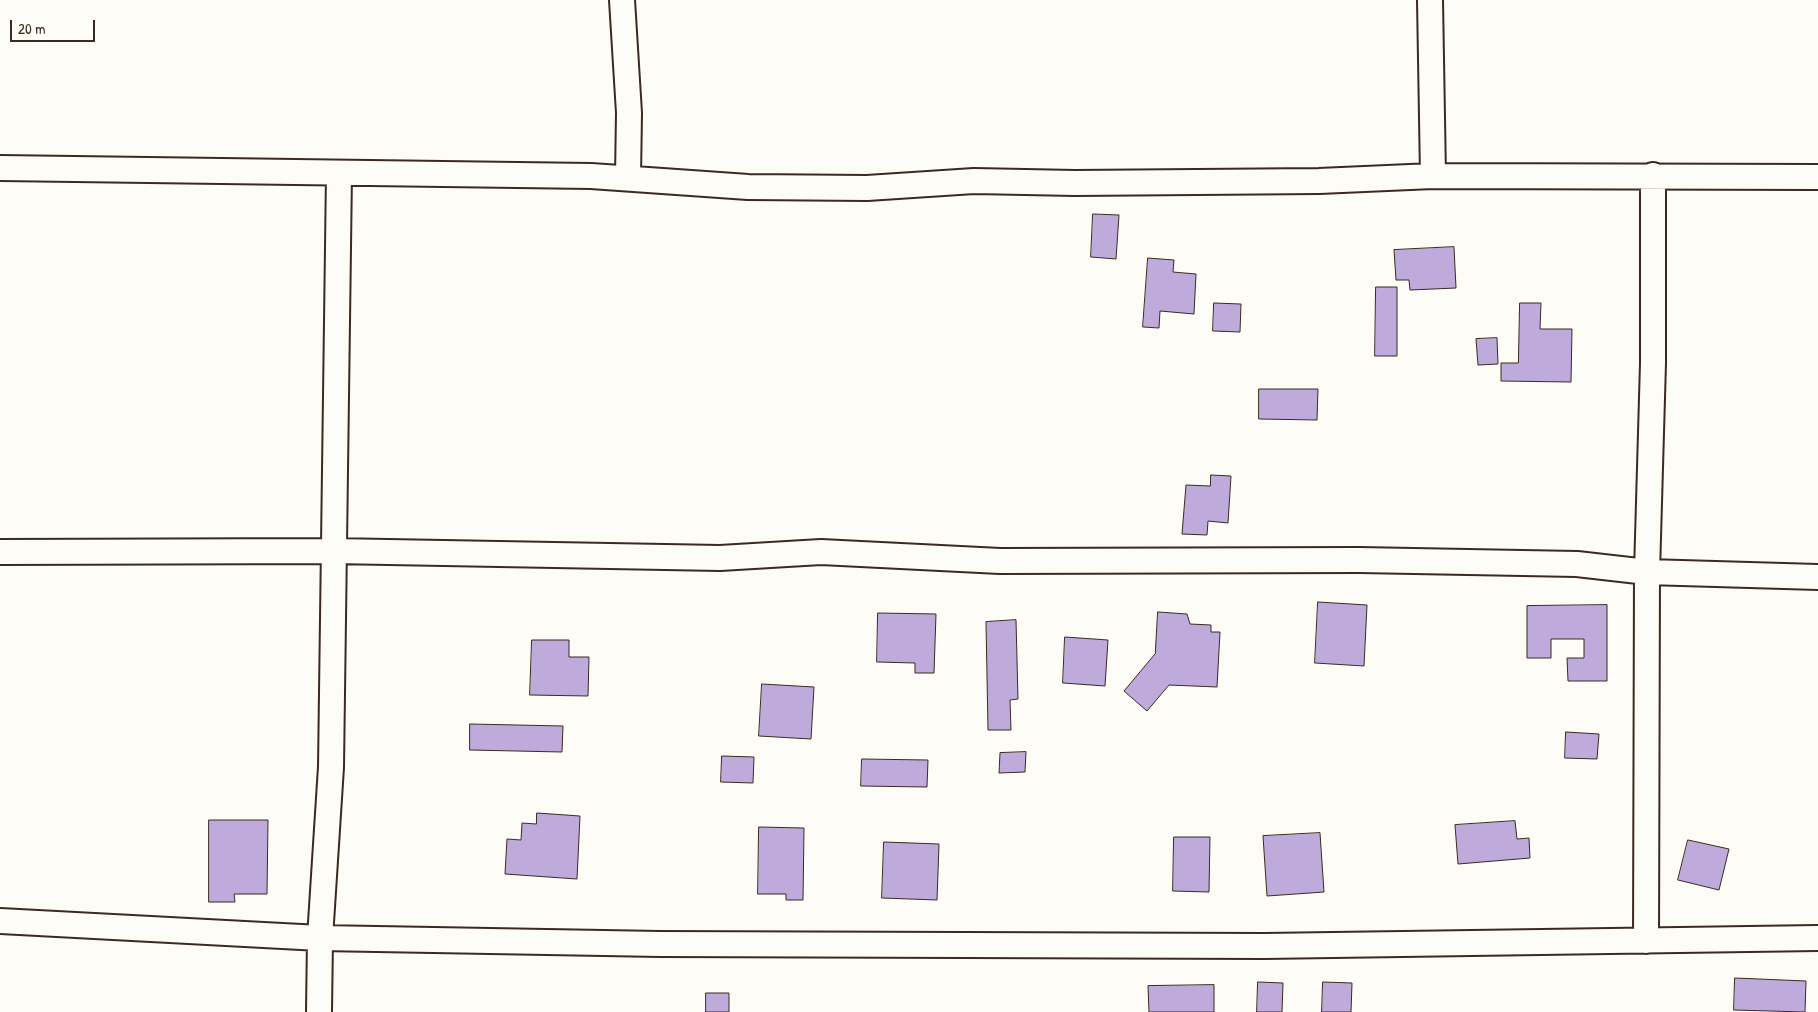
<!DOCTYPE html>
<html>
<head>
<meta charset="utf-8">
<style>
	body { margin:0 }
	#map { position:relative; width:1818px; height:1012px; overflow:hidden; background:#fdfcf7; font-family:"Patrick Hand",sans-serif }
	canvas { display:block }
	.scale { position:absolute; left:10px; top:20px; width:85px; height:22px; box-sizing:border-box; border:2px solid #3b2a1e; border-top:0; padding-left:6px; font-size:15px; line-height:18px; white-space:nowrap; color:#3b2a1e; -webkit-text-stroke:4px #fdfcf7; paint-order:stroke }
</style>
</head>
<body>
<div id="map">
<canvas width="1818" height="1012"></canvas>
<div class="scale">20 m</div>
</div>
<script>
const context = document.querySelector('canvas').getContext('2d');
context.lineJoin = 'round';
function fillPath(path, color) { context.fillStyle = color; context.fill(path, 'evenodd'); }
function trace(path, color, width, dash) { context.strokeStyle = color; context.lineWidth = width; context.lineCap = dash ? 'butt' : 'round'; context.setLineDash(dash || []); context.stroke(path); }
const building = new Path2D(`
	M 1093,214 L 1119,215 L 1116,259 L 1091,257 Z
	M 1454,247 L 1456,288 L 1410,290 L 1409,280 L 1396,280 L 1394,250 Z
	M 1148,258 L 1174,260 L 1173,272 L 1196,274 L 1194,314 L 1160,311 L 1159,328 L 1143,327 Z
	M 1376,287 L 1397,287 L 1397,356 L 1375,356 Z
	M 1214,303 L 1241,304 L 1240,332 L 1213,331 Z
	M 1520,303 L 1541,303 L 1540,329 L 1572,329 L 1571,382 L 1501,381 L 1501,363 L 1518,363 Z
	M 1497,338 L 1498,364 L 1478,365 L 1476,339 Z
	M 1259,389 L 1318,389 L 1317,420 L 1259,419 Z
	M 1211,475 L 1231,476 L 1228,523 L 1208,521 L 1207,535 L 1182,534 L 1186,485 L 1210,486 Z
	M 1318,602 L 1367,605 L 1364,666 L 1315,663 Z
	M 1607,605 L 1607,681 L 1568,681 L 1567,658 L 1584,658 L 1584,639 L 1551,639 L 1551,658 L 1527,658 L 1527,606 Z
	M 1158,612 L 1187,614 L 1190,624 L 1211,625 L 1211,632 L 1220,632 L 1217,687 L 1169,685 L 1147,711 L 1124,691 L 1155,654 Z
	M 878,613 L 936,614 L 934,673 L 915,673 L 915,663 L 877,662 Z
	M 1016,620 L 1018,699 L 1010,700 L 1011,730 L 988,730 L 986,622 Z
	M 1065,637 L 1108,640 L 1105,686 L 1063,683 Z
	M 532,640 L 569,640 L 569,657 L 589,657 L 588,696 L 530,695 Z
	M 762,684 L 814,687 L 811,739 L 759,736 Z
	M 470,724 L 563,726 L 562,752 L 470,750 Z
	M 1566,732 L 1599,734 L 1597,759 L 1565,758 Z
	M 1026,752 L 1025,772 L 999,773 L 1000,753 Z
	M 722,756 L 754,757 L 753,783 L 721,782 Z
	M 862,759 L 928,760 L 927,787 L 861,786 Z
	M 537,813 L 580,816 L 577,879 L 505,874 L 507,839 L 521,840 L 522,823 L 536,824 Z
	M 209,820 L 268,820 L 267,894 L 234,894 L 235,902 L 209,902 Z
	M 1515,821 L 1517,839 L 1529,838 L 1530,858 L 1458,864 L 1455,825 Z
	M 759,827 L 804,828 L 803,900 L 786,900 L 786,894 L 758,894 Z
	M 1320,833 L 1324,892 L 1267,896 L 1263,836 Z
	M 1174,837 L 1210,837 L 1209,892 L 1173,891 Z
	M 1688,840 L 1729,849 L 1719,890 L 1678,880 Z
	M 884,842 L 939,844 L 937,900 L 882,898 Z
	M 1735,978 L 1806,981 L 1805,1012 L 1734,1010 Z
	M 1258,982 L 1283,983 L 1282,1012 L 1257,1012 Z
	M 1323,982 L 1352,983 L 1351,1012 L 1322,1012 Z
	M 1214,985 L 1214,1012 L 1149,1012 L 1148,986 Z
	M 706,993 L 729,993 L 729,1012 L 706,1012 Z`);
fillPath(building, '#beabdb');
trace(building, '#3b2a1e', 1);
const minor = new Path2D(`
	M 622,0 L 629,113 L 628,177
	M 1430,0 L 1433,176
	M 0,168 L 591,176 L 748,187 L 867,188 L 974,181 L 1075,183 L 1319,181 L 1433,176 L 1818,177
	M 0,552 L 333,551 L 720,558 L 821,552 L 1000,561 L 1359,560 L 1577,564 L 1647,572 L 1818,577
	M 0,921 L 320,938 L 660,944 L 1264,946 L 1818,938
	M 1646,941 L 1647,572 L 1653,363 L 1653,175
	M 319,1012 L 320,938 L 331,767 L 339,173`);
trace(minor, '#3b2a1e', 28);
trace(minor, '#fdfcf7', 24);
</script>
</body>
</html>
